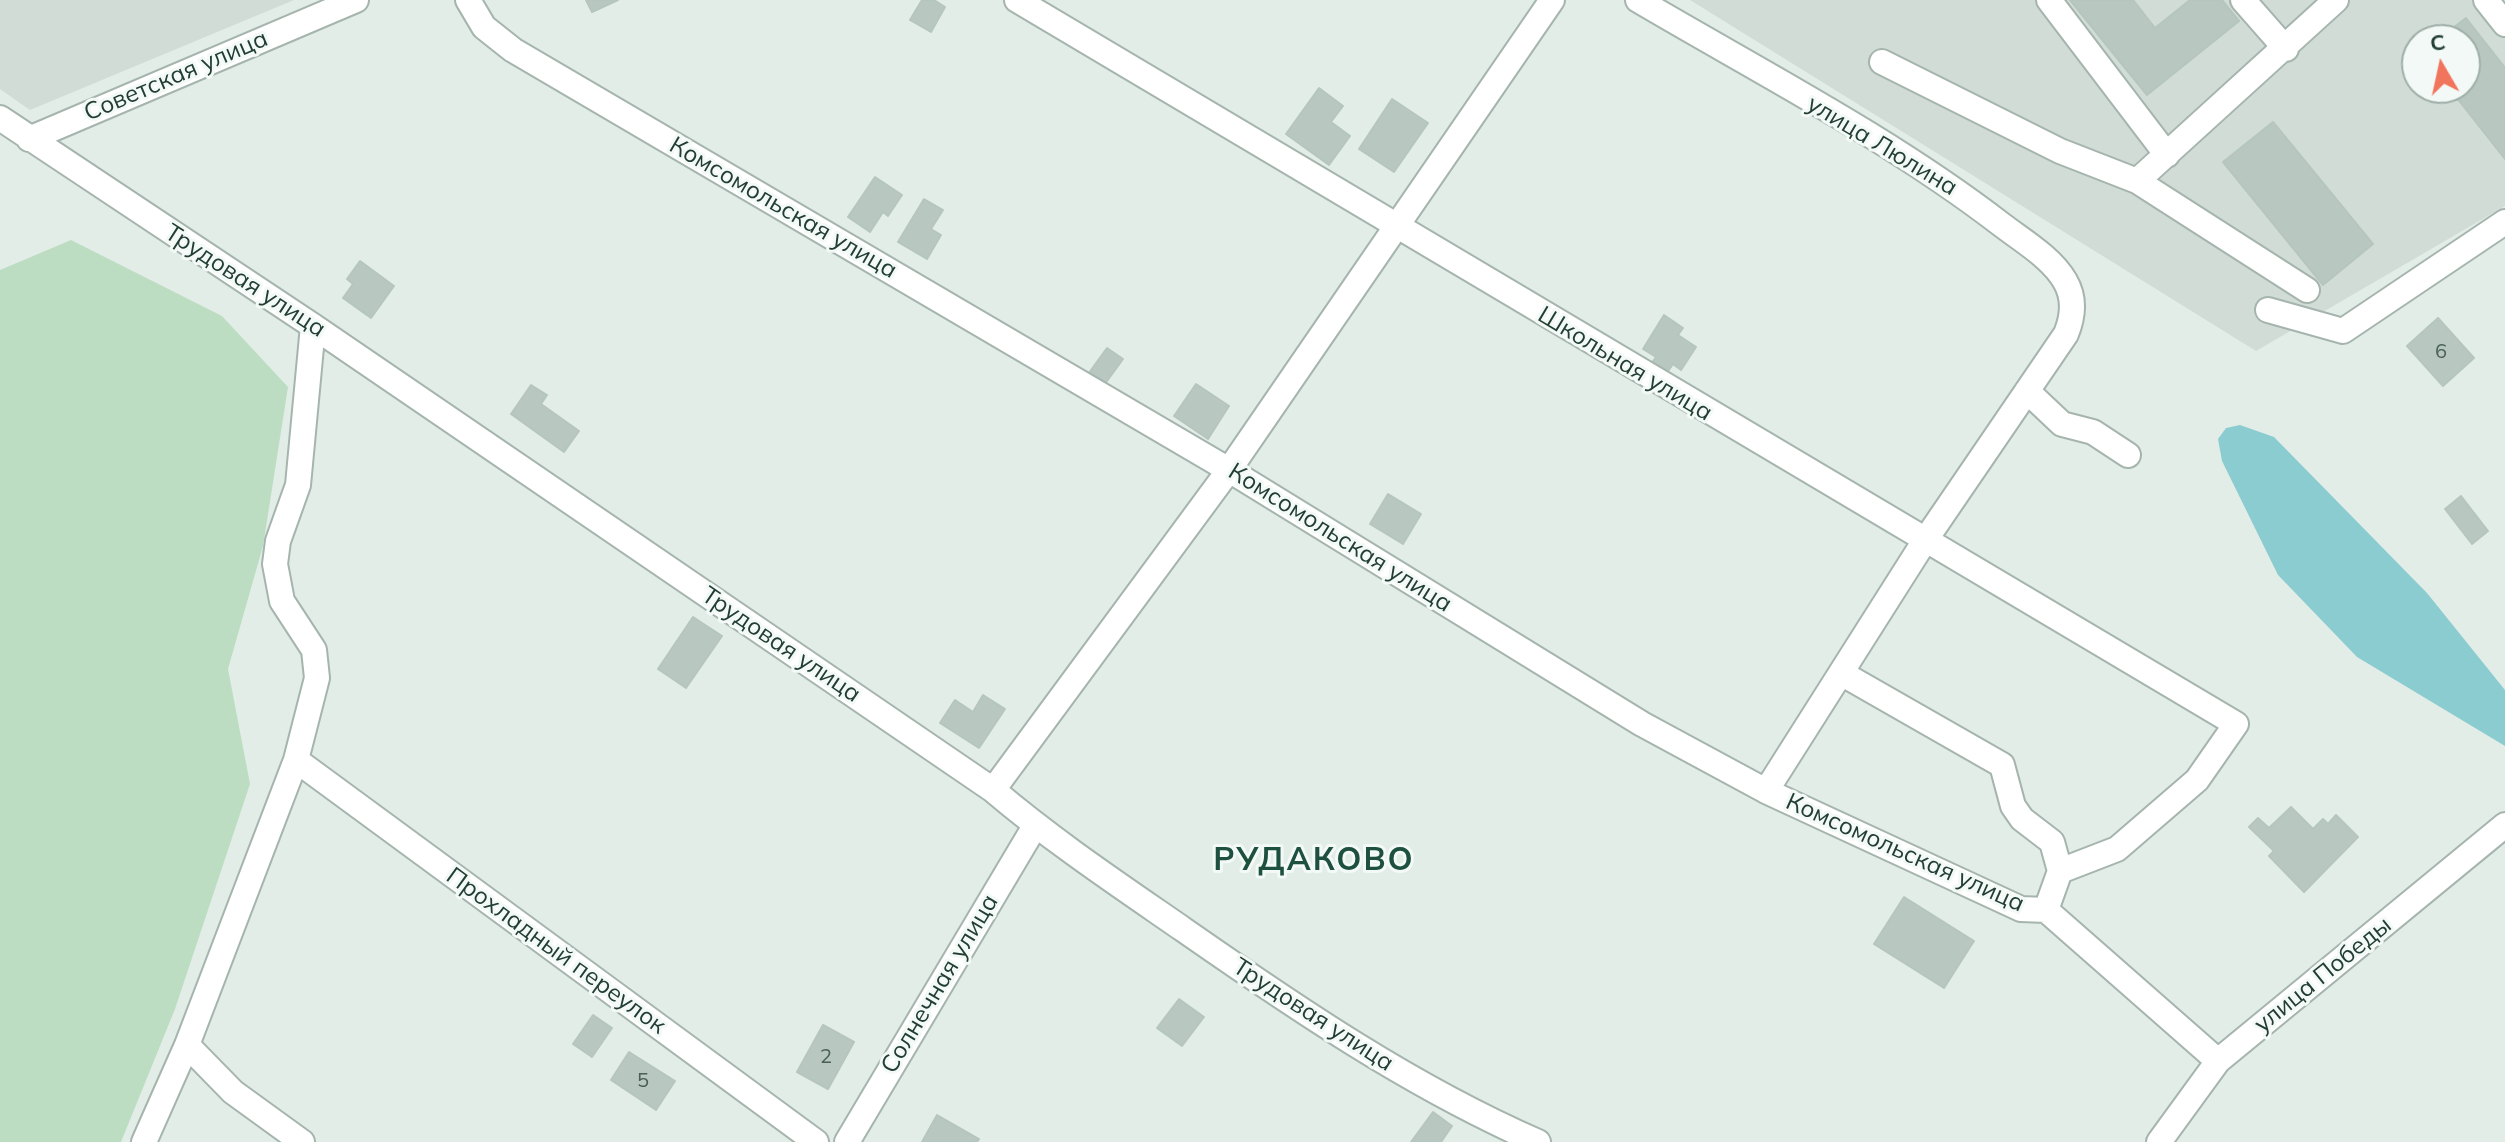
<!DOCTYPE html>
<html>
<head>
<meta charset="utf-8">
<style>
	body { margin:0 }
	#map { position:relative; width:2505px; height:1142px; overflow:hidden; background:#e3ede7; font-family:Mulish,sans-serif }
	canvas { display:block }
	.north { position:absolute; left:2401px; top:24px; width:80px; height:80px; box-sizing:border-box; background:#f3f9f6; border:2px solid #9faea8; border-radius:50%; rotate:351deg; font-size:22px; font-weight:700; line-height:32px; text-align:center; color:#223e34 }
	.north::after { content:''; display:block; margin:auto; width:28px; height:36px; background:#f1755c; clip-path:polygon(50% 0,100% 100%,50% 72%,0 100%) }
</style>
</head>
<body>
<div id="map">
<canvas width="2505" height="1142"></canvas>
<div class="north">С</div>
</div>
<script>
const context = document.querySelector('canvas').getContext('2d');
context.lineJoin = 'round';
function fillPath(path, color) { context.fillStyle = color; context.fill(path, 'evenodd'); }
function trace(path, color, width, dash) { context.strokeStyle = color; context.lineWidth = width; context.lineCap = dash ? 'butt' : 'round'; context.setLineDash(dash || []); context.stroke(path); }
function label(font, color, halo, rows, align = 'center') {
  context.font = font + ' Mulish,sans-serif'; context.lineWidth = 6; context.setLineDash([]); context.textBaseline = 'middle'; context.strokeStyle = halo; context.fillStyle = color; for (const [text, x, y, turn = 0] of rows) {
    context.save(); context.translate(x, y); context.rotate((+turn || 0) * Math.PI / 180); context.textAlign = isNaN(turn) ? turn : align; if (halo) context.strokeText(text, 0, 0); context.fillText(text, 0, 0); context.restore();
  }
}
fillPath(new Path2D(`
	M 0,0 L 294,0 L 30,110 L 0,89 Z
	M 1690,0 L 2498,0 L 2505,9 L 2505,206 L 2256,351 ZM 2417,40 L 2465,40 L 2465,88 L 2417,88 Z`), '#d1dcd6');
fillPath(new Path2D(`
	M 71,240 L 222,316 L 288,387 L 263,546 L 228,669 L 250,784 L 175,1009 L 121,1142 L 0,1142 L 0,270 Z`), '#bcddc2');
fillPath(new Path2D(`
	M 2240,425 L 2274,437 L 2427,593 L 2505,690 L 2505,746 L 2357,657 L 2278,575 L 2222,461 L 2218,439 L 2226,428 Z`), '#8bccd1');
const building = new Path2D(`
	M 586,0 L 618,0 L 592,12 Z
	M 922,0 L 934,0 L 945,7 L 931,32 L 910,20 Z
	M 2070,0 L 2133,0 L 2155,28 L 2190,0 L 2222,0 L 2239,21 L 2147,95 Z
	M 2466,18 L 2505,68 L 2505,159 L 2449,88 L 2465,88 L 2465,40 L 2437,40 Z
	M 1319,88 L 1343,106 L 1331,122 L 1350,136 L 1329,165 L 1286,134 Z
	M 1392,99 L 1428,123 L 1394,172 L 1359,149 Z
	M 2273,122 L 2373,244 L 2323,285 L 2223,162 Z
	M 875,177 L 902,195 L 888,216 L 883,212 L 870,232 L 848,217 Z
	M 924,199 L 943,210 L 931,229 L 941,235 L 927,259 L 898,242 Z
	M 360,261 L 394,286 L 371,318 L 343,298 L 353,284 L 347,279 Z
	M 1664,315 L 1683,328 L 1678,335 L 1696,347 L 1681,370 L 1673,364 L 1666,374 L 1651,364 L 1656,357 L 1643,349 Z
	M 2438,318 L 2474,358 L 2443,386 L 2407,346 Z
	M 1107,348 L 1123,359 L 1102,388 L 1086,377 Z
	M 1196,384 L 1229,406 L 1208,439 L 1174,416 Z
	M 531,385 L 547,395 L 541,404 L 579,431 L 564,452 L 511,414 Z
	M 1388,494 L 1421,514 L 1403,544 L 1370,524 Z
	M 2461,496 L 2488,531 L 2472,544 L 2445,509 Z
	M 693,617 L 722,636 L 686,688 L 658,669 Z
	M 983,695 L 1005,709 L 979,748 L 940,723 L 955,700 L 973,712 Z
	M 2291,807 L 2313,829 L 2323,819 L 2328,824 L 2336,815 L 2358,837 L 2304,892 L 2269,856 L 2274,851 L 2249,827 L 2258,818 L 2269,828 Z
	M 1904,897 L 1974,941 L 1944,988 L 1874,944 Z
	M 1179,999 L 1204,1017 L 1182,1046 L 1157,1028 Z
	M 593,1015 L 612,1028 L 592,1057 L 573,1044 Z
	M 823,1025 L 854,1042 L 828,1089 L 797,1072 Z
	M 629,1052 L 675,1081 L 656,1110 L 611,1080 Z
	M 1433,1112 L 1452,1126 L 1441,1142 L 1411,1142 Z
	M 937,1115 L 979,1139 L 977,1142 L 922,1142 Z`);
fillPath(building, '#b8c7c0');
trace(building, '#b5c6be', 2);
const minor = new Path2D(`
	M 468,0 L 484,27 L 513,50 L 1229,470 L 1642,724 L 1766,791 L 2021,909 L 2046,910 L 2218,1061
	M 1017,0 L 2236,724 L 2197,780 L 2117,849 L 2060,871 L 2046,910
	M 1638,0 C 1760,72 1889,138 2002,225 C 2023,241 2052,258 2065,281 C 2075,298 2073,317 2066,334 L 1924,542 L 1766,791
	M 2049,0 L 2167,155
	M 2243,0 L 2286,49
	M 2486,0 L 2505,24
	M 1882,62 L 2060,151 L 2137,181 L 2307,290
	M 0,118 L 313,326 L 993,790 C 1053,841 1119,885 1184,930 C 1296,1008 1412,1087 1538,1142
	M 29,139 L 356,0
	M 2137,181 L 2336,0
	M 2268,310 L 2343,331 L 2505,222
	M 2027,391 L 2062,424 L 2093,432 L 2128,455
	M 1841,673 L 2002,765 L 2013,806 L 2022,819 L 2052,842 L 2060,871
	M 296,760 L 816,1142
	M 993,790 L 1229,470 L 1552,0
	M 187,1045 L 233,1092 L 302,1142
	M 144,1142 L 187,1045 L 296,760 L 317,678 L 314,650 L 282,601 L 275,564 L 278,541 L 298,485 L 313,326
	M 847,1142 L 1035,826
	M 2159,1142 L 2218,1061 L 2505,825`);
trace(minor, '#a5b5ae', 28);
trace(minor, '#fff', 24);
label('20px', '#486057', null, [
	["6",2441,352],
	["2",826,1057],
	["5",643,1081]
]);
label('24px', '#223e34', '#f3f9f6', [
	["Советская улица",176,76,-23],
	["улица Люлина",1882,146,31],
	["Комсомольская улица",783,208,30],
	["Трудовая улица",245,281,33],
	["Школьная улица",1625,364,31],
	["Комсомольская улица",1340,538,32],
	["Трудовая улица",781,645,34],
	["Комсомольская улица",1905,853,24],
	["Прохладный переулок",556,951,36],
	["улица Победы",2323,975,-39],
	["Солнечная улица",940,984,-59],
	["Трудовая улица",1313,1015,33]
]);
context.letterSpacing = '2px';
label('bold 32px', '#1e5040', '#f3f9f6', [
	["РУДАКОВО",1314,860]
]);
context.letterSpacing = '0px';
</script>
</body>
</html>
